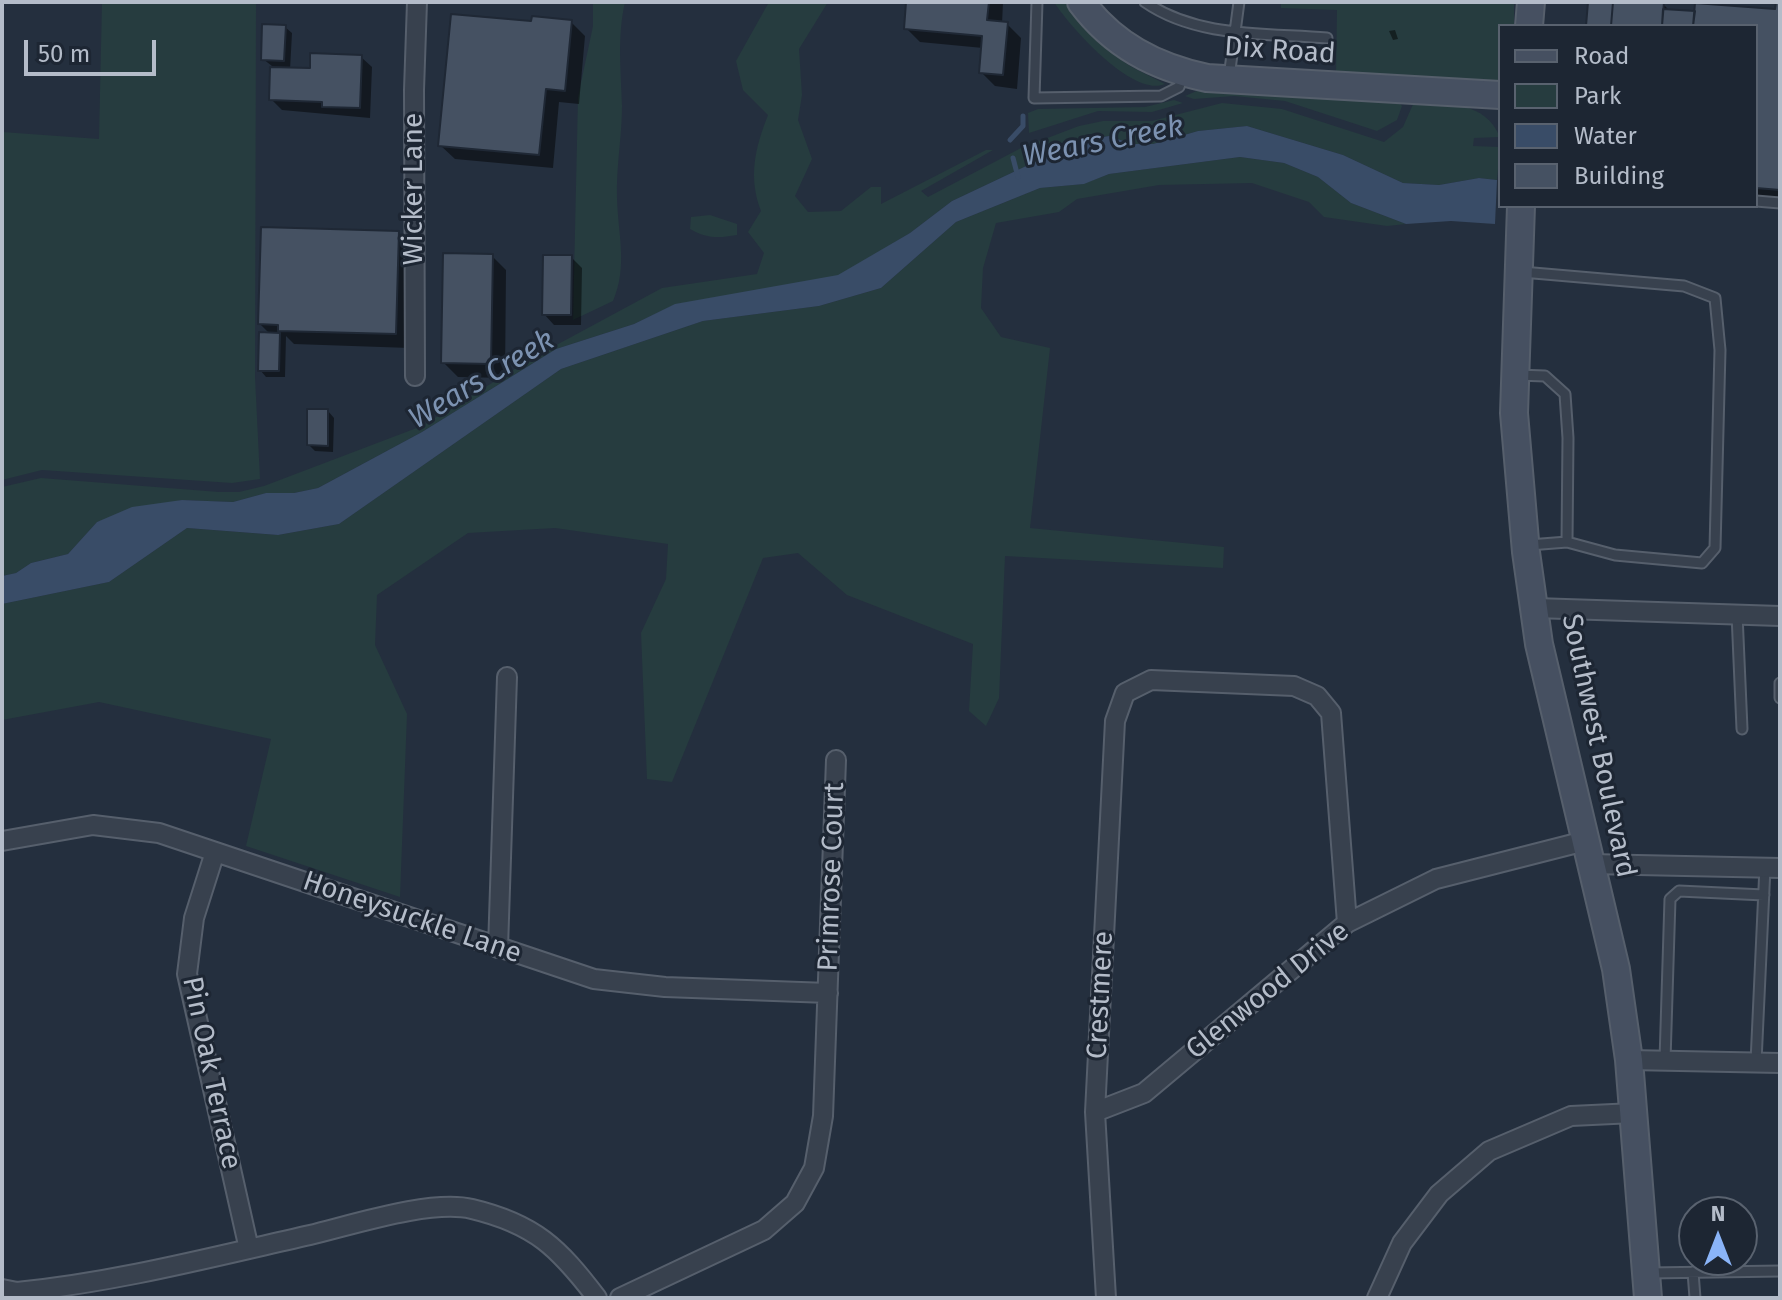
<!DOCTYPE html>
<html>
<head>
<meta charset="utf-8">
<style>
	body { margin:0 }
	#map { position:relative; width:1782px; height:1300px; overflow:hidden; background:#242f3e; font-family:"Fira Sans",sans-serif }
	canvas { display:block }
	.frame { position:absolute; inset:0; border:4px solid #b4bcc9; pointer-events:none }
	.legend { position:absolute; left:1498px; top:24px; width:260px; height:184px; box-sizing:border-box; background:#1d2633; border:2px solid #59626f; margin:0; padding:10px 14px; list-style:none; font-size:24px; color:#b4bcc9 }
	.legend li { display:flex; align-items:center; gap:16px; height:40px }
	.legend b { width:40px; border:2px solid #59626f }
	.north { position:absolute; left:1678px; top:1196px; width:80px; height:80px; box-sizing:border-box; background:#1d2633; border:2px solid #59626f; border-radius:50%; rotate:0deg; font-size:22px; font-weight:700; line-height:32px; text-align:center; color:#b4bcc9 }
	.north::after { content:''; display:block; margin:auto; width:28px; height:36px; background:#8ab4f8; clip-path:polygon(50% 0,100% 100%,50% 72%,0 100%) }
	.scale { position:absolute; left:24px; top:40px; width:132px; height:36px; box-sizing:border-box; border:4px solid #b4bcc9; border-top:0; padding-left:10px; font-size:24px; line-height:28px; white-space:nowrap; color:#b4bcc9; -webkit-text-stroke:6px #1d2633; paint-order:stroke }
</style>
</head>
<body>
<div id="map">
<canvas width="1782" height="1300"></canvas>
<div class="frame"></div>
<ul class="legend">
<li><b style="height:10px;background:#465061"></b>Road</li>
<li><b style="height:22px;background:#263c3f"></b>Park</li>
<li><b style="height:22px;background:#394c67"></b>Water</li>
<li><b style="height:22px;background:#455162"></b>Building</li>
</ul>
<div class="north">N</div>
<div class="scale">50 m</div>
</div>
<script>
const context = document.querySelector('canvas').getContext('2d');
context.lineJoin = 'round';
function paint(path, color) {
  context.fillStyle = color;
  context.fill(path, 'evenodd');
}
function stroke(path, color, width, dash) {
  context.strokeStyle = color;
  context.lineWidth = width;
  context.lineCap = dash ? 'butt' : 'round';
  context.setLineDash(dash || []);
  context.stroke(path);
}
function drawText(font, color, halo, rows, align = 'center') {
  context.font = font + ' "Fira Sans",sans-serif';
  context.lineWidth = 6;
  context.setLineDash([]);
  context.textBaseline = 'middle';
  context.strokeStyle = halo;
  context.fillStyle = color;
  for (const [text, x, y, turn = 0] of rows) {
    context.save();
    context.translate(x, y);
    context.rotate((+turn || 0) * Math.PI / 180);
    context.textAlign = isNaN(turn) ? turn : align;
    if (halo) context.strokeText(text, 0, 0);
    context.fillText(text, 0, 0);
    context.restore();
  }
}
paint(new Path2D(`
	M102,2H256L255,377L260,479L232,483L42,470L2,480V132L99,139Z
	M593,2H625C617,38 621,69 622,106C622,137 616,167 617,198C618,235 628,266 613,301L573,320L578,97L593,26Z
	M769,2H828L799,49L802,95L798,120L812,159L795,196L808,212L841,211L871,187H881V204L986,150H993L921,191L928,197L1021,148L1079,126L1103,121H1152L1222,103L1282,109L1384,142L1403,127L1414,102C1448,104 1485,101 1500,137L1474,138L1473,146L1500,147L1497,180L1479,178L1439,185L1403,183L1343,155L1247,126L1198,131L1153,144H1132L1109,136L1079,141L952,201L910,233L838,276L674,305L634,324L556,349L422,432L318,488L294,493H266L233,502L182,500L97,522L68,554L31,563L16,573L2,576V487L41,478L219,492H239L264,486L422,426L536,356L662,288L757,274L764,253L748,232L761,211C748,177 755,148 768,115L743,90L736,61Z
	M1054,2H1065L1104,47L1130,66L1165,84C1133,98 1070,27 1054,2Z
	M1281,2H1514V26H1500V83L1336,75L1337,10L1281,8Z
	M1199,90L1398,101L1402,106L1397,120L1377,131L1285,101L1234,96L1194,99L1185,96Z
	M1174,100L1183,103L1152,112L1098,111L1029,133L1028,113L1038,109L1145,107Z
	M1240,157L1284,163L1318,177L1351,203L1406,224L1387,226L1324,217L1309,202L1252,183L1159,185L1077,199L1059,212L996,223L983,268L981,308L1001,337L1050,348L1030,528L1224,547L1223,568L1005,556L999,698L986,726L969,711L973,644L847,595L798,553L763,558L672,782L647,779L641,633L666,579L668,544L555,528L468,533L377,595L375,645L407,714L400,897L246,846L271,739L99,702L2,720V604L109,582L187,528L278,535L339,524L561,369L703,321L819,306L881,288L956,222L1040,188L1083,184L1109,174Z
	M710,215L737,224V235C719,238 707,239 690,229L691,217Z`), '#263c3f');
paint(new Path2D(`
	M1247,126L1343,155L1403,183L1439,185L1479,178L1497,180L1495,224L1451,221L1406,224L1351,203L1318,177L1284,163L1240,157L1109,174L1084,184L1040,188L956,222L881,288L819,306L703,321L561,369L339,524L278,535L187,528L109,582L2,604V576L16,573L31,563L68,554L97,522L132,507L182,500L233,502L266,493H294L318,488L422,432L556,349L634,324L675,304L838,275L910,233L952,201L1079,141L1109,136L1132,144H1153L1198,131Z`), '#394c67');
paint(new Path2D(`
	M908,2H1003L1002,24H1007L1021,38L1017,89L995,86L981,72L983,48L920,42L906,28Z
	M1590,2L1663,4L1670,11H1777L1780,2V202L1756,200V26H1588Z
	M571,22L585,36L579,104L559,102L553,168L455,159L440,145L533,23Z
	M285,27L292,33L290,70H312L361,57L372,67L370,118L282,110L271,99L272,66L263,59Z
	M1395,30L1398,39L1393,40L1389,31Z
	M399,233L413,247L410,348L294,344L286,336L285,377H266L260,370L271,335L260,324Z
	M492,256L506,270L505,378L458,377L443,362Z
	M571,257L582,268L581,325H554L544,314Z
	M328,411L334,418L333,452L315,451L309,445Z`), '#0007');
stroke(new Path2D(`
	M1010,140L1023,126V116
	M1013,158L1018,177`), '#394c67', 5);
const building = new Path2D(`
	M906,2H989L987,20L1008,22L1003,75L979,73L982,36L904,29Z
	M1588,2H1613L1611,26H1586Z
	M1613,2H1664L1662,26H1611Z
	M1776,2H1780V190L1756,188V26H1693L1695,3L1775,9Z
	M1663,9L1695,11L1693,26H1662Z
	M451,14L531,21L532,16L572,20L565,91L546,89L539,155L438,146Z
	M262,24L286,25L284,61L261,60Z
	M310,53L362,55L360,108L322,107V102L269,100L270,67L310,68Z
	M261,227L399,231L396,334L278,331V325L258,324Z
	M443,253L493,254L491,364L441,363Z
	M543,255H572L571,315H542Z
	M259,332L280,333L279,371H258Z
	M307,409H328V446L307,445Z`);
paint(building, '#455162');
stroke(building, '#1f2835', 2);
const service = new Path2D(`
	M1037,2L1034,98L1161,96L1179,87L1183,75
	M1145,2C1197,38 1266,33 1327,38
	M1229,77L1239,2
	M1756,201L1780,203
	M1522,272L1684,286L1715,298L1720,350L1715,548L1702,563L1615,555L1567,542L1529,545
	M1517,375L1545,376L1565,394L1568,438L1567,542
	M1737,614L1742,729
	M1780,698V683
	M1665,1060L1670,899L1679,891L1764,895
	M1756,1062L1765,867
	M1693,1272L1695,1298
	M1649,1273L1780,1271`);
const minor = new Path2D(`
	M415,376L414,90L417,2
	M1535,608L1780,616
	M2,841L93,825L159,833L594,979L665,987L828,993
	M215,852L194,918L187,974L249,1249
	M1590,864L1780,868
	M498,948L507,677
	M1629,1060L1780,1063
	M1095,1112L1144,1093L1347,923L1436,879L1585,841
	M2,1289L17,1292C117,1282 212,1257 310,1235C352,1225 431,1199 472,1209C535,1224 559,1248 597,1298
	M620,1298L764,1230L795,1203L814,1168L823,1116L836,760
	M1106,1298L1095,1112L1115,721L1125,693L1151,680L1294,686L1317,696L1331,713L1347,923
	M1377,1298L1402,1243L1439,1194L1489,1151L1571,1116L1634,1113`);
const secondary = new Path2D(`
	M1081,2C1113,45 1155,67 1207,78L1500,95
	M1529,26L1531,2
	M1521,206L1514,413L1526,552L1539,644L1616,969L1629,1060L1648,1298`);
stroke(service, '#565f6c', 13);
stroke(minor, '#565f6c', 22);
stroke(secondary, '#565f6c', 30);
stroke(service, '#38414e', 9);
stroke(minor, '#38414e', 18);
stroke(secondary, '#465061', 26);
drawText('28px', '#b4bcc9', '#1d2633', [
	["Dix Road",1280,51,4],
	["Wicker Lane",414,189,-90],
	["Southwest Boulevard",1598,746,78],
	["Primrose Court",832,877,-88],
	["Honeysuckle Lane",412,918,19],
	["Glenwood Drive",1268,991,-39],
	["Crestmere",1101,995,-87],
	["Pin Oak Terrace",211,1073,78]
]);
drawText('italic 30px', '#7c92b1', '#1d2633', [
	["Wears Creek",1103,142,-11],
	["Wears Creek",482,380,-31]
]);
</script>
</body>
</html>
